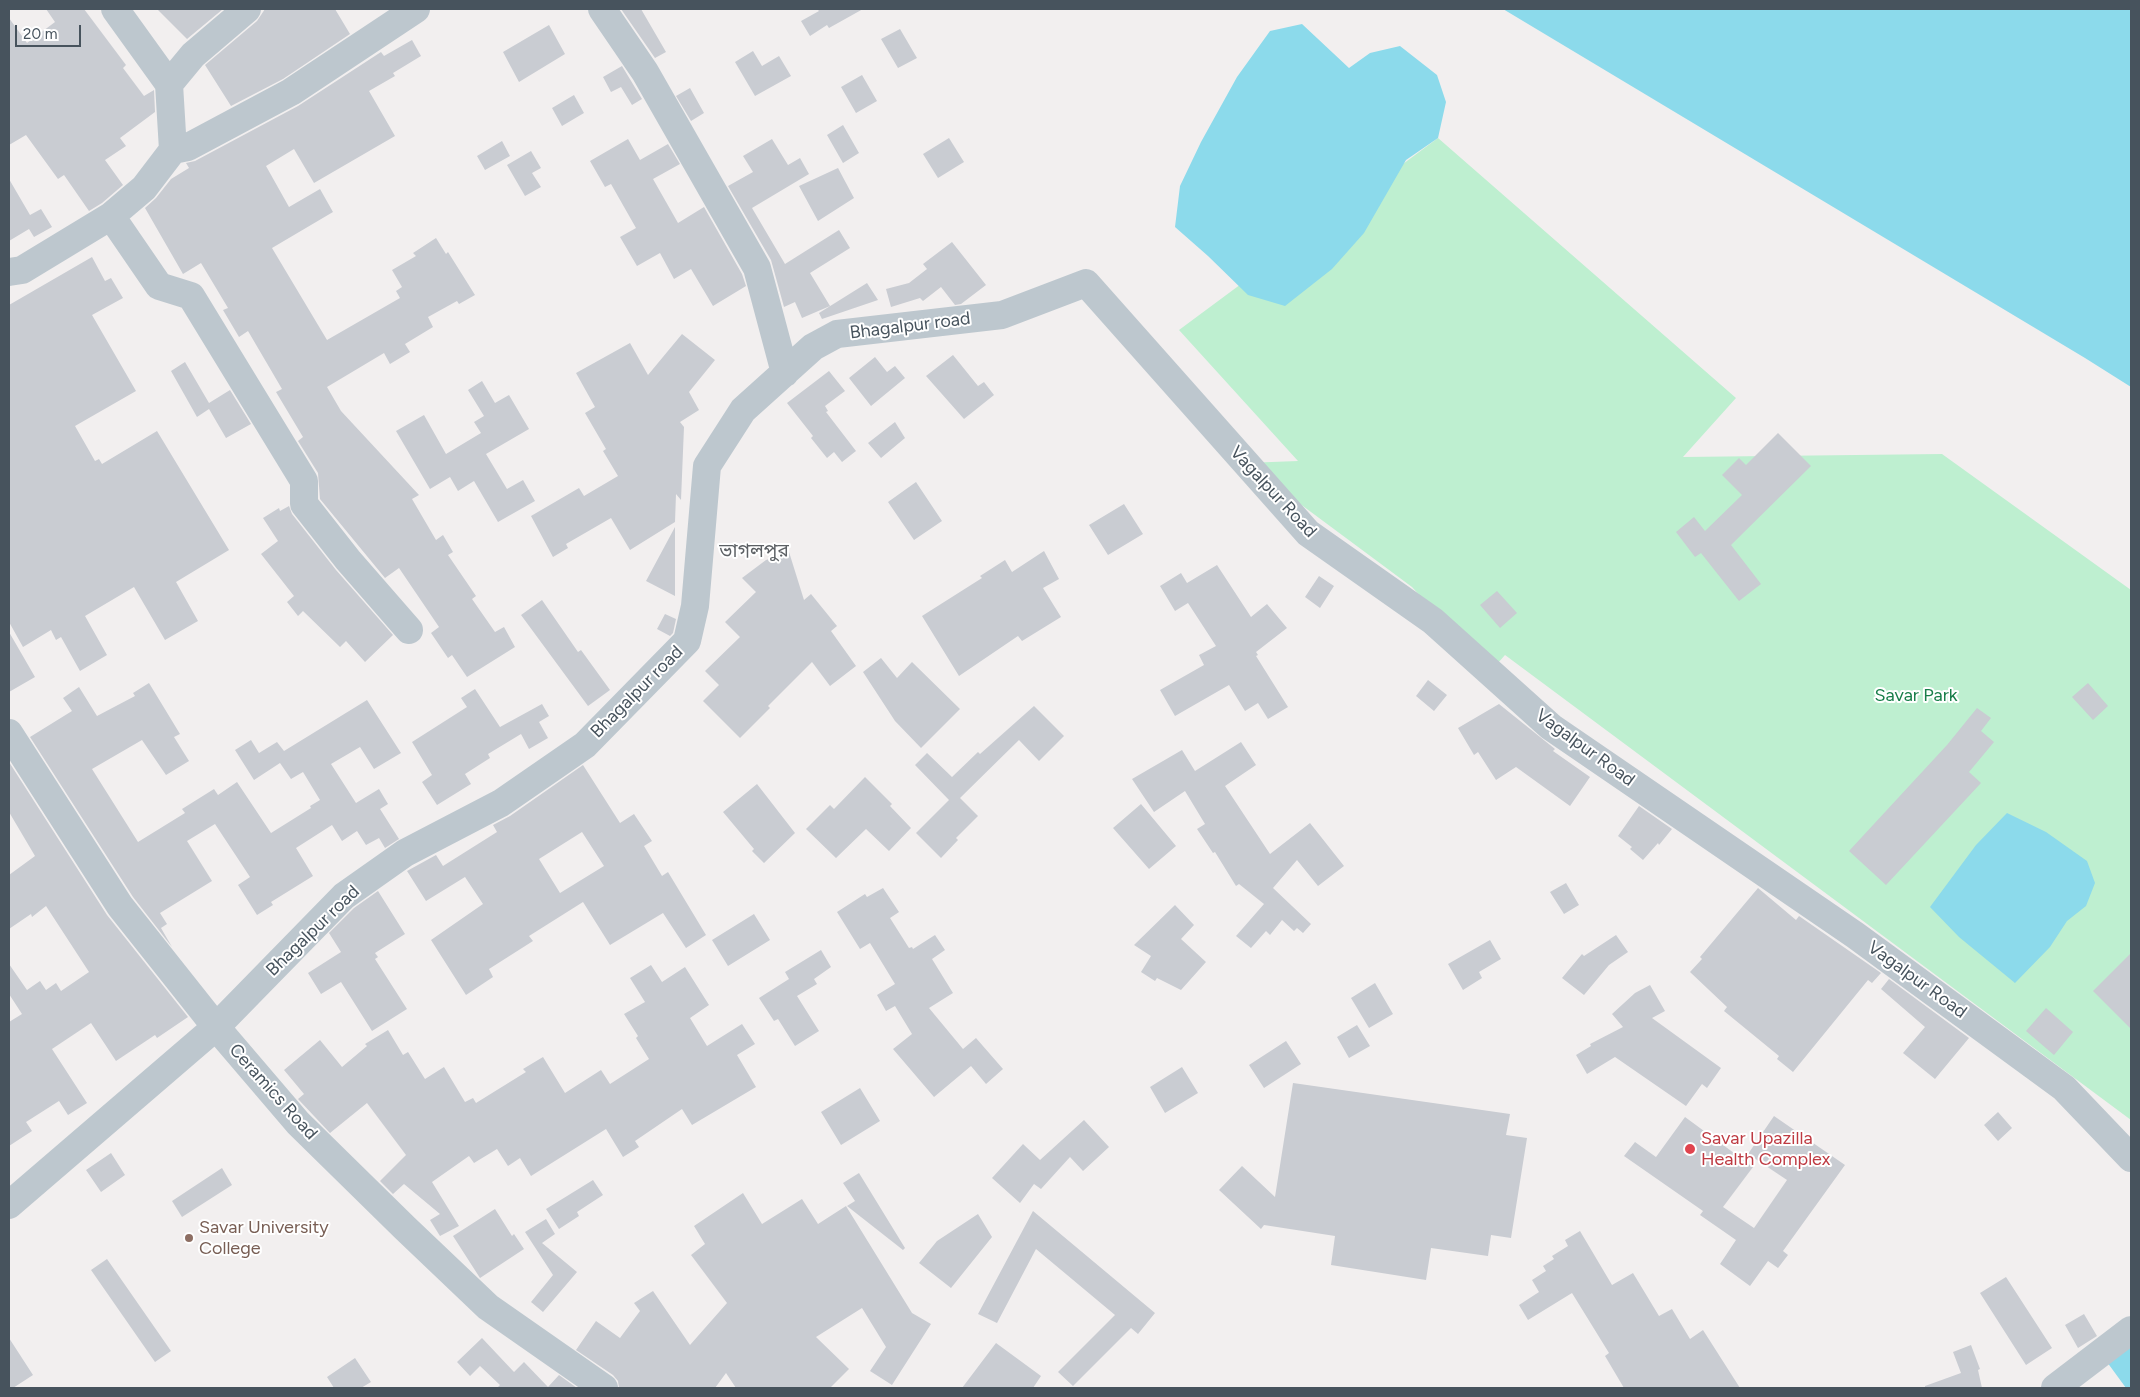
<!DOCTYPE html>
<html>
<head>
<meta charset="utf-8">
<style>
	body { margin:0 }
	#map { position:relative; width:2140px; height:1397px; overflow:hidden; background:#f2efef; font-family:Figtree,sans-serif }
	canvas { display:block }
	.frame { position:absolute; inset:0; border:10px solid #47535d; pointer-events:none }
	.scale { position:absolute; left:15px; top:25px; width:66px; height:22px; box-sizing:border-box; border:2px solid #47535d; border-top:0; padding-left:6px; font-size:15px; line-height:18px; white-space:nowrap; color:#47535d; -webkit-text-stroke:4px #fff; paint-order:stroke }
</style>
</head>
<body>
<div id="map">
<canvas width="2140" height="1397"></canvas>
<div class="frame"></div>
<div class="scale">20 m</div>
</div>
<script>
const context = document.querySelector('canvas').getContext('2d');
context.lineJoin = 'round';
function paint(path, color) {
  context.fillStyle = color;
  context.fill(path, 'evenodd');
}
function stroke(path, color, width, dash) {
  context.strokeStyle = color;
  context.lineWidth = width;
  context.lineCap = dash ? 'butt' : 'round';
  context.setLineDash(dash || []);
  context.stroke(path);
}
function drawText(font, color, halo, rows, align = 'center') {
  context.font = font + ' Figtree,"Noto Sans Bengali",sans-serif';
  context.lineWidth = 4;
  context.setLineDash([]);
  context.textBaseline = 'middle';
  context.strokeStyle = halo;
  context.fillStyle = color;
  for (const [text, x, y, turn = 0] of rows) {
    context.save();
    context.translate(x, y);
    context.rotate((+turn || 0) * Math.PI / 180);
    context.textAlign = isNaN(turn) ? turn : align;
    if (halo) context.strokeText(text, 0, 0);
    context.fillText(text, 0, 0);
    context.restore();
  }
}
paint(new Path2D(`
	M1438,138L1736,398L1683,457L1942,454L2131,590V1120L1505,655L1490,672L1412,587L1245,463L1298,461L1179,330Z`), '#beefd0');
paint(new Path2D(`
	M1503,9H2131V387L2085,358Z
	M1302,24L1349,68L1370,53L1400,46L1437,75L1446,102L1438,138L1406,160L1364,233L1332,269L1285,306L1248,295L1208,256L1175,227L1180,186L1201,142L1237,77L1270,31Z
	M2007,813L2046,832L2087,861L2095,883L2086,906L2067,921L2050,947L2015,983L1959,937L1930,907L1976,845Z
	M2131,1344V1388H2126L2107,1362Z`), '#8cdaeb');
paint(new Path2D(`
	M46,9H84L126,65L123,68L144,96L154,90L155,112L120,138L126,146L105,160L123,185L102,203L89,211L64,175L58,179L26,135L9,145V18L27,43L55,22Z
	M157,9H223L187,39Z
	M265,9H335L350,34L283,79L231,106L205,65L257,21Z
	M621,9H641L666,52L655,58Z
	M817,9H863L829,28L827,25L810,36L801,21L819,11Z
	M549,25L565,54L519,82L503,52Z
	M900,29L917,58L898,68L881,39Z
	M412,40L421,56L393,73L395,76L369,91L395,136L314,183L294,149L266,166L289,207L320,189L333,212L272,248L327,340L400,298L396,291L402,287L392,270L416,256L413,253L436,238L446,254L448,252L475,295L459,304L457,301L428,317L433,327L405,344L410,352L390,364L384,353L327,387L341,411L419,495L412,499L436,540L443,535L453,552L448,555L476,596L472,599L495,632L504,627L515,647L467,677L452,655L448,658L431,633L439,627L399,568L385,578L320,499L318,473L298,441L303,437L276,392L282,389L248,331L239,337L223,310L228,308L201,263L183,274L145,208L156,198L171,179L189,168L186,163L195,161L298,106L381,52L384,56Z
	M753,51L762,66L779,56L791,76L755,96L735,62Z
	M622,66L642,99L632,105L621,87L611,92L603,77Z
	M862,75L877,101L856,113L841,87Z
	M690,88L704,113L691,121L676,96Z
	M574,95L584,113L562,126L552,108Z
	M843,125L859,153L843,163L827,135Z
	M949,138L964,162L938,178L923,154Z
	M628,139L640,160L668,144L680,164L653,179L678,223L704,207L742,274L746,286L713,306L691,269L674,279L660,253L637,266L620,237L636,228L611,184L605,187L590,161Z
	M772,139L788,165L800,158L809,174L752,208L785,264L839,230L850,248L810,273L830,306L802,318L795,302L784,307L771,260L728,186L753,172L743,156Z
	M502,141L510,156L485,170L477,156Z
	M531,151L541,168L532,173L541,187L525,196L507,165Z
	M838,168L854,198L818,221L799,186Z
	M9,179L30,215L41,209L52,227L34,237L29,229L9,241Z
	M952,242L986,285L961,304L955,305L941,287L923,301L920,298L891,307L886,289L909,283L927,269L923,264Z
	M92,257L105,281L111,278L123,298L92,315L136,391L75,426L95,461L99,459L102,464L157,431L229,550L176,582L198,621L165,640L134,587L85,616L107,655L80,671L61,637L56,640L51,630L23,647L9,622V305Z
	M867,283L878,300L822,319L819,313Z
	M682,334L715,360L689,392L699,410L680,422L684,427L681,500L676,494L675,522L630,550L611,518L566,544L568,548L553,557L531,516L579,488L584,496L618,476L603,451L606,449L585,413L595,407L576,373L630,343L648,375Z
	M953,355L978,386L984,382L994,395L964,419L926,376Z
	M875,357L887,372L895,366L905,378L871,406L849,378Z
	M185,362L209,403L230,390L251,424L226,438L209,409L197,417L171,371Z
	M829,371L845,391L825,406L828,411L826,412L856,451L842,462L834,452L827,458L811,438L813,436L787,403Z
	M482,381L495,403L509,395L529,429L486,454L507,489L523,480L535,501L498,522L474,481L458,491L450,477L430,489L396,431L424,415L446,454L481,433L474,422L484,416L468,390Z
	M895,422L905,438L881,458L868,443Z
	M1778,433L1811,466L1731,545L1761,584L1739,601L1701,553L1695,557L1676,532L1694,517L1705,531L1742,495L1722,475L1739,458L1746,465Z
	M916,482L942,521L914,540L888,502Z
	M1124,504L1143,534L1108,555L1089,525Z
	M289,506L292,514L336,570L393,635L365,662L346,641L340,647L303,611L298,616L287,602L294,596L261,554L278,541L263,518L279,508L280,511Z
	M675,527V596L646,581Z
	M1044,551L1059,579L1043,588L1061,617L1022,641L1018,636L959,676L922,616L982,578L980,576L1005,560L1012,572Z
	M789,552L804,600L811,594L837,626L831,631L856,666L830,686L812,662L768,706L770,708L740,738L703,701L719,685L705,671L740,637L725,622L756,592L742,578L766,560Z
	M1217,565L1251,617L1267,604L1287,628L1256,652L1258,655L1256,656L1288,707L1268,719L1258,703L1245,711L1229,685L1175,716L1160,690L1204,665L1199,655L1216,646L1188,603L1175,611L1160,586L1181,573L1187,583Z
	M1319,576L1334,586L1320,608L1305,597Z
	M1497,591L1517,613L1500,628L1480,605Z
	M542,600L578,652L581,650L610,690L588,706L521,615Z
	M665,614L676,619L673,633L670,636L657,629Z
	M9,632L35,677L9,692Z
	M881,658L897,678L912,662L960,709L921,748L895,721L863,672Z
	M1428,680L1447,695L1434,711L1416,696Z
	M149,683L180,734L174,737L189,761L166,775L142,740L92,769L138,842L185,813L182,809L214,789L218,795L237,782L271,833L311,808L310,806L320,800L303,772L291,779L280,763L254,780L235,750L251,740L259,753L277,742L284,751L367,700L401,753L374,769L360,747L331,764L356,803L379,789L388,804L380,809L399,839L385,848L379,838L366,845L357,831L342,841L332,825L296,848L313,876L271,902L273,905L257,915L238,885L250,877L215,824L187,841L212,881L160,913L167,924L161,928L172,947L133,897L30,737L72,711L63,698L79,687L97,716L135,696L133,693Z
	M2088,683L2108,706L2093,720L2072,697Z
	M475,689L500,727L542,704L549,716L539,722L548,738L529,749L521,734L488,754L490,758L465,774L471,784L437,805L422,782L432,775L412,742L467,707L461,698Z
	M1499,704L1555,749L1553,751L1590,777L1570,806L1516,767L1496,780L1478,752L1474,755L1458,728Z
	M1034,706L1064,736L1039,761L1019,740L960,798L978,816L956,838L958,840L941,858L916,833L949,800L915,765L927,753L952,777L978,752L980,754Z
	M1977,708L1991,718L1981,731L1994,742L1969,772L1981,783L1886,885L1849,851L1947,745Z
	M1241,742L1256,765L1225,786L1270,854L1310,823L1344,866L1318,886L1297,860L1273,888L1311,924L1303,933L1297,928L1294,931L1282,920L1270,935L1266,931L1251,948L1236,936L1264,904L1239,884L1236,886L1215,852L1213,853L1197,829L1205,824L1185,791L1154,812L1132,779L1182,750L1195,771Z
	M9,762L107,915L188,1017L157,1038L155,1035L116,1061L91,1023L52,1049L87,1103L68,1115L59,1101L26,1122L32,1131L9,1146V1022L22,1014L9,994V964L27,990L40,981L46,990L56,983L61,991L89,972L46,906L32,917L31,914L9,929V875L35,856L9,812Z
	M583,765L620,823L634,814L652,841L644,846L662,876L668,872L706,935L686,948L663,913L610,945L583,902L529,936L533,941L489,969L493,977L466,995L431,940L483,904L465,877L426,901L407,871L436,855L443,866L497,832L493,825L510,816ZM582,832L604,866L560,893L539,859Z
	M865,777L892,804L890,806L911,828L889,851L866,829L836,858L806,829L830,805L834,809Z
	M757,784L795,833L764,863L752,851L754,849L723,812Z
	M1141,804L1176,846L1149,869L1113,828Z
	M1639,806L1672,829L1659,845L1658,843L1643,860L1630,849L1632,847L1618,836Z
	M1566,883L1579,905L1564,914L1550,892Z
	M883,888L899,912L890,918L909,948L912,947L913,949L935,935L945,950L932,959L953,993L929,1008L963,1049L976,1038L1003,1069L986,1084L971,1066L934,1097L893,1049L912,1034L895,1006L886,1011L877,995L895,984L870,943L860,949L837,912L865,894L867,897Z
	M1758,888L1796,920L1799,916L1881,973L1872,983L1868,980L1793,1072L1777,1059L1779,1056L1724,1011L1727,1007L1690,972L1702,959L1700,957Z
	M378,891L405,934L375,953L378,957L375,959L407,1009L372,1031L341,982L321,994L308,973L341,952L329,933L354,908Z
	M1175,905L1194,925L1181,939L1206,962L1181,990L1157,978L1155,981L1141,972L1151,956L1134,945Z
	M754,914L770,940L728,966L712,940Z
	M1616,935L1628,952L1609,965L1584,995L1562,978L1582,954L1584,956Z
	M1490,940L1501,959L1479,972L1482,978L1463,990L1448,964Z
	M821,950L831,967L814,979L817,984L797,996L819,1031L795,1046L778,1019L774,1021L759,998L789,979L785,972Z
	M2131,953V1029L2093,991Z
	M651,965L662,982L685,967L709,1005L690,1018L707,1046L742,1024L755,1044L737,1055L756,1087L692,1125L682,1109L635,1141L639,1147L623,1157L606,1129L531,1176L520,1158L508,1166L497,1149L474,1163L469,1156L432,1182L459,1226L440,1236L430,1220L440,1214L404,1184L393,1194L380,1181L406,1155L367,1103L330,1133L298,1099L304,1094L284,1070L320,1040L342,1067L367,1046L365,1044L388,1030L403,1055L408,1052L425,1079L444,1067L465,1102L473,1098L476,1103L526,1072L523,1069L543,1057L565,1093L601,1070L610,1084L649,1059L636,1038L638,1036L624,1014L645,1002L630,978Z
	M1889,979L1969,1038L1935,1079L1903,1053L1925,1027L1881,989Z
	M1375,983L1393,1014L1369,1028L1351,998Z
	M1650,985L1665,1011L1652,1018L1721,1068L1707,1088L1702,1084L1686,1106L1615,1057L1587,1074L1576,1055L1591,1046L1590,1044L1623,1027L1612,1014L1635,993Z
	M2046,1008L2073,1032L2054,1055L2026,1031Z
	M1357,1025L1370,1046L1349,1058L1337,1037Z
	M1286,1041L1301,1064L1264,1088L1249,1065Z
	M1182,1067L1198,1093L1165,1113L1150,1087Z
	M1293,1083L1510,1114L1506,1135L1527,1138L1511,1238L1491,1235L1488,1256L1431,1248L1426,1280L1331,1265L1335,1236L1264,1225L1261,1229L1219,1190L1242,1166L1275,1197Z
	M860,1088L880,1121L841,1145L821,1112Z
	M1998,1112L2012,1128L1998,1141L1984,1125Z
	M1774,1116L1845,1165L1783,1251L1788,1255L1778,1268L1768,1261L1750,1286L1720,1264L1736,1240L1700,1215L1703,1211L1624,1156L1635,1142L1656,1157L1685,1117L1753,1167L1723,1207L1754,1228L1787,1180L1748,1154Z
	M1084,1120L1109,1147L1083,1171L1070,1157L1041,1189L1034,1184L1020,1203L992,1178L1023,1144L1040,1160Z
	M111,1153L125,1175L101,1192L86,1170Z
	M222,1168L232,1185L182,1217L172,1201Z
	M859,1173L905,1248L903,1250L847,1206L855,1201L843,1183Z
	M593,1180L603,1195L577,1212L579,1216L559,1229L546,1209Z
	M743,1193L762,1224L802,1199L818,1224L846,1206L912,1313L931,1324L892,1385L870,1371L886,1347L862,1308L816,1337L849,1369L830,1388H736L726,1373L715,1388H619L618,1381L613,1375L576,1350L596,1321L620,1338L640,1311L634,1303L653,1291L690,1345L727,1303L691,1255L705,1244L694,1226Z
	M495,1209L512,1236L514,1234L524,1249L480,1278L453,1236Z
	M1033,1211L1155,1313L1138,1334L1131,1328L1073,1386L1058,1372L1115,1315L1036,1249L997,1323L978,1314Z
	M978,1214L992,1237L951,1288L919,1263L937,1241Z
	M546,1219L555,1234L542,1243L577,1272L543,1312L531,1302L553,1275L525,1232Z
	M1580,1231L1612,1285L1633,1273L1659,1316L1672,1309L1690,1339L1703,1330L1740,1388H1624L1605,1356L1609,1353L1572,1293L1528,1320L1519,1305L1539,1292L1532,1280L1546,1271L1543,1266L1554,1259L1552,1256L1568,1246L1565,1240Z
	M107,1259L171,1351L155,1362L91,1270Z
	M2006,1277L2052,1348L2026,1365L1980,1293Z
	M2084,1314L2097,1336L2078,1348L2065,1325Z
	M9,1338L33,1375L13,1388H9Z
	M482,1338L514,1372L524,1362L548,1387L559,1375L577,1388H497L500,1385L480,1366L470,1376L457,1362Z
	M996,1343L1041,1376L1033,1388H962Z
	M1971,1345L1980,1369L1978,1370L1982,1388H1925V1386L1961,1373L1953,1352Z
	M355,1358L371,1382L361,1388H334L327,1377Z`), '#c9ccd2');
stroke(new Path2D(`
	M115,9L169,84
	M602,9L645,72L757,268L785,373
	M173,150L169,84L193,55L247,9
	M111,216L159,286L191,296L304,481V504L348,560L409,630
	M9,272L22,270L111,216L144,188L173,150L188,147L291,92L416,9
	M9,733L120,906L216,1027L298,1123L405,1228L488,1307L604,1388
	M9,1205L216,1027L344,896L405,853L501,803L585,745L687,641L695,606L707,466L743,410L813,347L837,334L1002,315L1086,283L1308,533L1433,621L1551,727L1855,935L2064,1088L2131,1158
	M2055,1388L2131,1330`), '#bdc7ce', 28);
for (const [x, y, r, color] of [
	[1690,1149,6,"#e0444e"],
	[189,1238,5,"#8d6e63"]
]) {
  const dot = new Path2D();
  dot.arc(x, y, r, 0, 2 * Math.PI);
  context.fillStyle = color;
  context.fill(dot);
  stroke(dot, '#fff', 2);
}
drawText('18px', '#47535d', '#fff', [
	["Bhagalpur road",910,326,-7],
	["Vagalpur Road",1273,492,47],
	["Bhagalpur road",637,692,-45],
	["Vagalpur Road",1585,748,36],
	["Bhagalpur road",313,931,-44],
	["Vagalpur Road",1917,980,36],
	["Ceramics Road",273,1092,48]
]);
drawText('18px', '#187e49', '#fff', [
	["Savar Park",1916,696]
]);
drawText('18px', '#be3a42', '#fff', [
	["Savar Upazilla",1701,1139],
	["Health Complex",1701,1160]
], 'left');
drawText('18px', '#785e54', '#fff', [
	["Savar University",199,1228],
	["College",199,1249]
], 'left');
drawText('19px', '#5c6064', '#fff', [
	["ভাগলপুর",754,551]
]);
</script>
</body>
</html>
